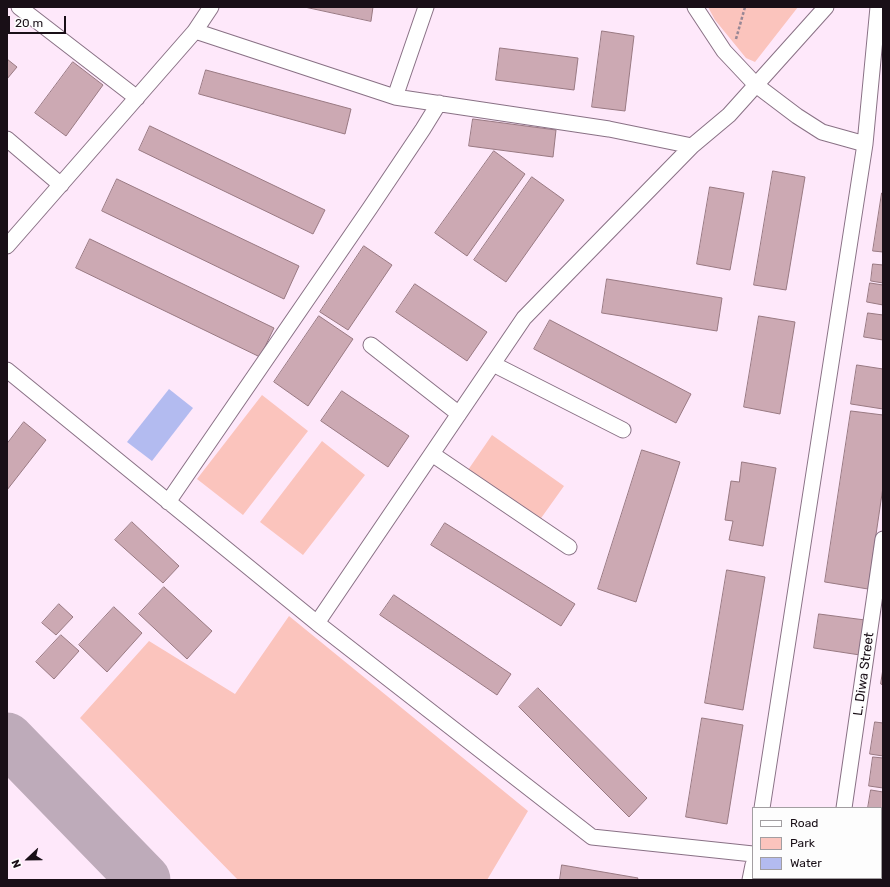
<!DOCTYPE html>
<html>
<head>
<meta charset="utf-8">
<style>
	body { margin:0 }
	#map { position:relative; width:890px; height:887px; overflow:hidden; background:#fee8fa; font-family:Rubik,sans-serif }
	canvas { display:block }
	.frame { position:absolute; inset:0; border:8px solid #190f17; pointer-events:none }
	.legend { position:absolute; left:752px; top:807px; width:130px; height:72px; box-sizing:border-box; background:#fdfdfd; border:1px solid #a29ea1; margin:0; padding:5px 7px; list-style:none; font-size:12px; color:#190f17 }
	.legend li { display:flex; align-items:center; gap:8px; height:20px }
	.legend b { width:20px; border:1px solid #a29ea1 }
	.north { position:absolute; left:8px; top:839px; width:40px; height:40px; -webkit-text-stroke:3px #fdfdfd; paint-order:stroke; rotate:248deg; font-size:11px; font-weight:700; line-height:16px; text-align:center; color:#190f17 }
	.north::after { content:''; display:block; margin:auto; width:14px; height:18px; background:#190f17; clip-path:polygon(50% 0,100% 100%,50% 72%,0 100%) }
	.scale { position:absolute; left:8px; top:16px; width:58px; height:18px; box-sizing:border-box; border:2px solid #190f17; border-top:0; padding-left:5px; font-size:12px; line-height:14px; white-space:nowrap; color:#190f17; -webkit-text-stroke:3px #fdfdfd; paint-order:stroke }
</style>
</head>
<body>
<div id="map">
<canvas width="890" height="887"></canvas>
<div class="frame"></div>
<ul class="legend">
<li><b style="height:5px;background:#fff"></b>Road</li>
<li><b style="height:11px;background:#fbc4bd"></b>Park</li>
<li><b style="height:11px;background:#b3bbf0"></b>Water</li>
</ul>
<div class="north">N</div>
<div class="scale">20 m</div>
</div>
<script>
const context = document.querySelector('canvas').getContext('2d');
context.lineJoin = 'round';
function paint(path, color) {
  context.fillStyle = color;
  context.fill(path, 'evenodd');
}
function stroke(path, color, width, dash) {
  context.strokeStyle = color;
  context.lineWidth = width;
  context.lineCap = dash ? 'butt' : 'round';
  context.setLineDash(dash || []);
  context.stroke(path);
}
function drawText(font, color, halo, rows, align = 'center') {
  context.font = font + ' Rubik,sans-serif';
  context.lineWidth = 4;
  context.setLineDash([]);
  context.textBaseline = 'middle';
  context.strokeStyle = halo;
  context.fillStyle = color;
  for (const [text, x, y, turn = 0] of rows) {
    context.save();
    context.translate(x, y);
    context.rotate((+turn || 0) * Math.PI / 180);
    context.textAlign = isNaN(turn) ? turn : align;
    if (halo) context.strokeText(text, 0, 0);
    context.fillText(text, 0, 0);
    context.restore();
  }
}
paint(new Path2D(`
	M708,7H798L755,62L746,58L715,20Z
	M262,395L308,431L243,515L197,479Z
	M492,435L564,486L539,521L468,470Z
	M322,441L365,475L303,555L260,522Z
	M289,616L528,811L487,880H238L80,718L149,641L235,694Z`), '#fbc4bd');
paint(new Path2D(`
	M169,389L193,408L152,461L127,442Z`), '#b3bbf0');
stroke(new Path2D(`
	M7,739L144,880`), '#beabba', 53);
const building = new Path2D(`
	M305,7H373L371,21Z
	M602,31L634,36L625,111L592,107Z
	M500,48L578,58L574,90L496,80Z
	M7,59L17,67L7,79Z
	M73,62L103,85L66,136L35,113Z
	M206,70L351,109L345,134L199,94Z
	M473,119L556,130L553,157L469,146Z
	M150,126L325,210L313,234L139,150Z
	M494,151L525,174L467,256L435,233Z
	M773,171L805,177L786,290L754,285Z
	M532,177L564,200L506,282L474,260Z
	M117,179L299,266L284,299L102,211Z
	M710,187L744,193L730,270L697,264Z
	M882,193H883V252L873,251Z
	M90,239L274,328L260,357L76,268Z
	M364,246L392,265L348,330L320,312Z
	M873,264L883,265V283L871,281Z
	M607,279L722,298L717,331L602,313Z
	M870,283L883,285V305L867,302Z
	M415,284L487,332L467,361L396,312Z
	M868,313L883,315V340L864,337Z
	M319,316L353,339L308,406L274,382Z
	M759,316L795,322L780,414L744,407Z
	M550,320L691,394L676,423L534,349Z
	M857,365L883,369V409L851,404Z
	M342,391L409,436L388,467L321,421Z
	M851,411L883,415V487L868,589L825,582Z
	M24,422L46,440L7,490V444Z
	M642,450L680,462L636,602L598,589Z
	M742,462L776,468L763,546L729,540L733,521L725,520L731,481L739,482Z
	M132,522L179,566L163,583L115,540Z
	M445,523L575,604L561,626L431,545Z
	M727,570L765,577L743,710L705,703Z
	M164,587L212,631L187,659L139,614Z
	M394,595L511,674L497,695L380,615Z
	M59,604L73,617L56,635L42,623Z
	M114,607L142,633L107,672L79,645Z
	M819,614L865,620L860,655L814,648Z
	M61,635L79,651L54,679L36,662Z
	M883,669V685L881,684Z
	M538,688L647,798L629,817L519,707Z
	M702,718L743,725L727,824L686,817Z
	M875,722L883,723V756L870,754Z
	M873,757L883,758V788L869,786Z
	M871,790L883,792V826L881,825V808H868Z
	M562,865L638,878L637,880H560Z
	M881,871H883V880H851L852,878H881Z`);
paint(building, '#cca9b3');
stroke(building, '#997982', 1);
const street = new Path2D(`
	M19,7L137,98
	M695,7L724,51L756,85L797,116L822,132L865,144
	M195,31L395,97L609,129L692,146
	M395,97L426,7
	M7,139L61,185
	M7,246L195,31L211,7
	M371,345L459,414
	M493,364L623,430
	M7,370L317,623L592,837L753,854
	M432,454L569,547
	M168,502L370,208L423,129L439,103
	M317,623L524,318L692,146L729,115L826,7
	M762,808L865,144L878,7
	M844,808L883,539
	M750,880L753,865
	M834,880V878`);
stroke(street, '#897185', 17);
stroke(new Path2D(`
	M736,39L745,7`), '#988795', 2.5, [3, 2]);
stroke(street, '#fff', 15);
drawText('13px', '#190f17', '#fdfdfd', [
	["L. Diwa Street",864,674,-82]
]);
</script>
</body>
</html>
